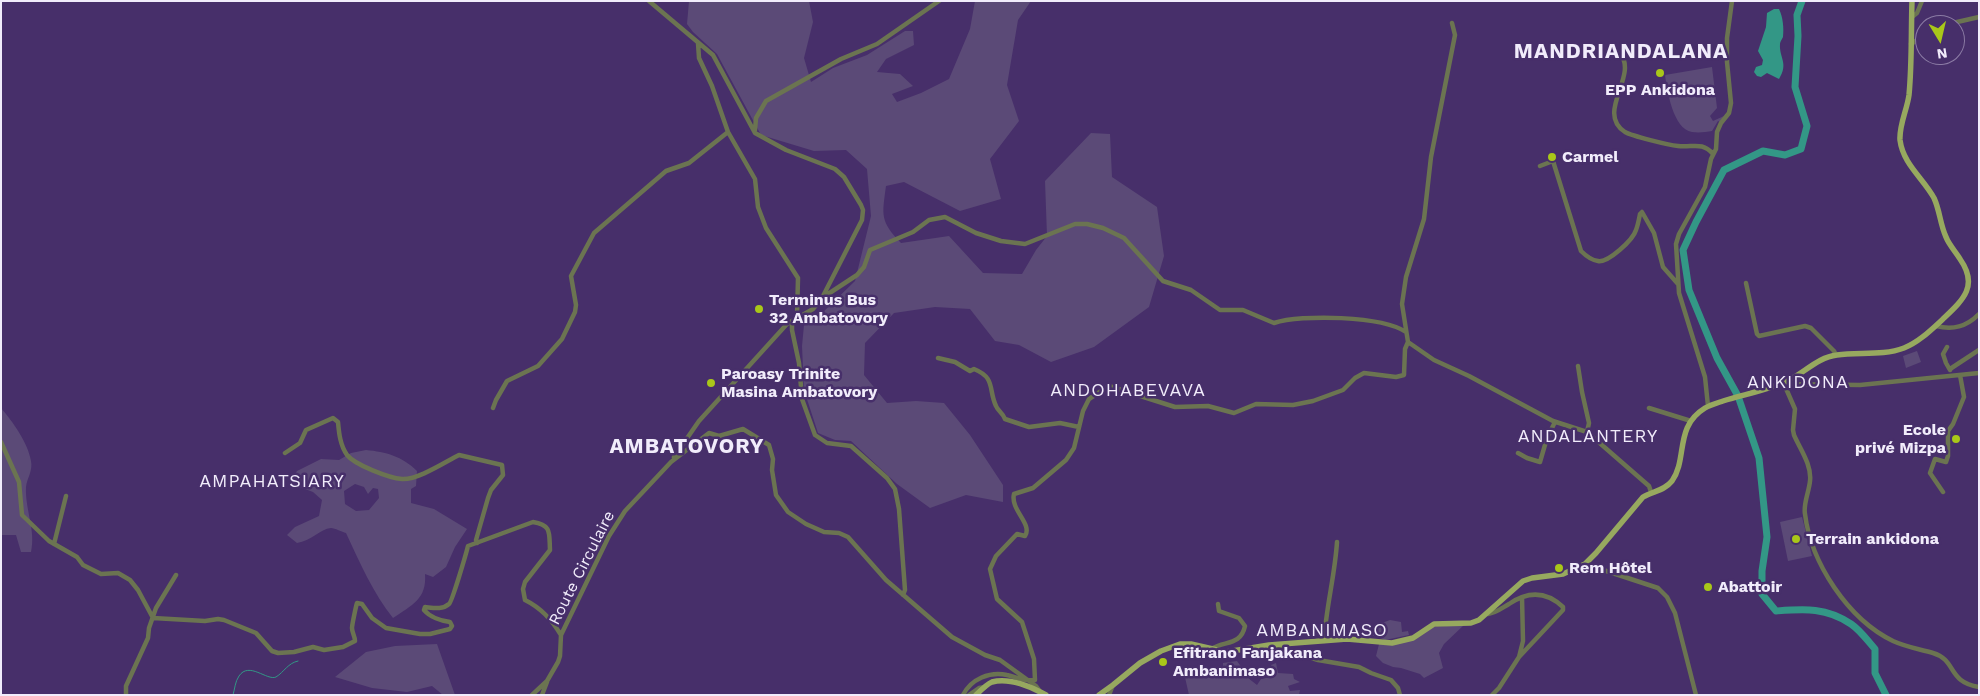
<!DOCTYPE html>
<html>
<head>
<meta charset="utf-8">
<style>
	body { margin:0 }
	#map { position:relative; width:1980px; height:696px; overflow:hidden; background:#472f6a; font-family:"Work Sans",sans-serif }
	canvas { display:block }
	.frame { position:absolute; inset:0; border:2px solid #f1ecfb; pointer-events:none }
	.north { position:absolute; left:1915px; top:15px; width:50px; height:50px; box-sizing:border-box; background:#472f6a; border:1px solid #8b7ba4; border-radius:50%; rotate:171deg; font-size:14px; font-weight:700; line-height:20px; text-align:center; color:#f1ecfb }
	.north::after { content:''; display:block; margin:auto; width:18px; height:22px; background:#a9c719; clip-path:polygon(50% 0,100% 100%,50% 72%,0 100%) }
</style>
</head>
<body>
<div id="map">
<canvas width="1980" height="696"></canvas>
<div class="frame"></div>
<div class="north">N</div>
</div>
<script>
const context = document.querySelector('canvas').getContext('2d');
context.lineJoin = 'round';
function paint(path, color) {
  context.fillStyle = color;
  context.fill(path, 'evenodd');
}
function stroke(path, color, width, dash) {
  context.strokeStyle = color;
  context.lineWidth = width;
  context.lineCap = dash ? 'butt' : 'round';
  context.setLineDash(dash || []);
  context.stroke(path);
}
function drawText(font, color, halo, rows, align = 'center') {
  context.font = font + ' "Work Sans",sans-serif';
  context.lineWidth = 5;
  context.setLineDash([]);
  context.textBaseline = 'middle';
  context.strokeStyle = halo;
  context.fillStyle = color;
  for (const [text, x, y, turn = 0] of rows) {
    context.save();
    context.translate(x, y);
    context.rotate((+turn || 0) * Math.PI / 180);
    context.textAlign = isNaN(turn) ? turn : align;
    if (halo) context.strokeText(text, 0, 0);
    context.fillText(text, 0, 0);
    context.restore();
  }
}
paint(new Path2D(`
	M689,1H809L813,22L804,58L811,82L833,68L867,55L905,31H913L914,45L886,59L877,72L900,74L913,86L892,94L897,102L921,93L949,79L970,29L975,1H1031L1018,20L1007,85L1019,121L990,159L1001,199L960,211L904,182L886,186C882,216 880,221 901,243L949,236L983,273L1022,274L1036,250L1047,236L1045,181L1091,133L1110,134L1112,177L1157,207L1164,256L1149,307L1094,347L1051,362L1019,345L995,341L970,309L935,307L894,313L865,343L864,375L887,403L916,401L944,403L970,435L1003,485V502L966,495L930,508L897,484L851,441L835,440L818,433L804,390L802,346L804,325L816,319L855,281L871,216L867,169L846,150L814,151L761,135L717,54L693,32L687,24Z
	M1712,67L1717,108L1710,116L1713,121L1724,116L1720,122L1718,121L1712,131C1706,132 1699,133 1692,132C1673,129 1667,90 1665,75Z
	M1917,351L1921,362L1906,368L1903,356Z
	M1,408C13,422 28,443 31,461C33,471 27,478 26,487C25,510 36,530 31,552H21L16,535H1Z
	M366,450C386,452 402,456 417,471L416,486L411,489V503L434,509L467,529L455,547L446,567L433,577L425,574C427,599 412,605 393,618C373,593 360,563 346,533C342,532 335,528 331,528C320,529 311,541 297,543L287,535L295,527L319,516L322,500L313,492L289,483L297,471L321,459L339,460L351,453ZM355,484L364,487L368,494L373,488L378,489L379,498L369,510L356,511L345,504L344,491Z
	M1802,517L1812,556L1788,561L1780,522Z
	M1390,620L1401,622L1402,632L1408,631L1409,635L1385,640L1371,635V627Z
	M1464,625L1444,644L1439,653L1443,668L1424,678L1420,674L1401,668L1393,667L1383,663L1376,656L1379,644H1398L1428,627Z
	M437,644L455,695H443L432,686L407,692L372,688L335,677L366,652L395,646Z
	M1237,661L1242,668L1241,677L1248,678L1257,685L1261,679L1271,677V665L1276,663L1278,673L1293,674L1294,679L1300,682L1288,686L1290,691L1300,690L1299,695H1189L1184,673L1192,668L1213,675L1223,669V663Z`), '#5b4a77');
paint(new Path2D(`
	M1774,9H1779C1783,17 1784,28 1783,37C1782,39 1780,42 1780,44C1779,58 1789,63 1779,79L1767,73L1761,77L1757,76L1754,72L1756,67L1762,65L1763,60L1758,51L1766,27L1767,13Z`), '#339786');
stroke(new Path2D(`
	M233,695C235,688 235,682 239,676C249,661 267,681 276,677C284,672 288,663 298,661`), '#339786', 1);
stroke(new Path2D(`
	M1802,1L1797,15L1798,36L1795,87L1807,126L1801,149L1785,155L1763,151L1724,170L1696,222L1683,250L1689,290L1717,358L1738,396L1759,458L1767,537L1762,571V594L1776,611C1804,609 1826,607 1851,624C1860,630 1868,641 1875,649V673L1886,695`), '#339786', 7);
stroke(new Path2D(`
	M649,1L713,55L755,133L786,150L835,169L844,177L861,205L863,210L862,220L822,298L813,309L787,324L699,421L674,457
	M1912,17L1917,13L1922,1
	M1944,25L1979,17
	M698,43L699,58L712,86L728,132
	M1911,44L1925,35
	M1620,53C1639,76 1595,112 1625,132C1632,136 1668,145 1678,146C1692,148 1702,141 1713,154
	M755,130L756,118L766,101L841,59L877,44L939,1
	M1540,166L1553,161L1581,251C1585,255 1591,260 1598,261C1608,263 1633,240 1636,230C1638,225 1639,219 1640,214L1642,212L1654,233L1663,267L1678,284
	M1746,283L1757,334L1759,336L1805,326L1811,328L1834,351L1836,355
	M822,298L857,275L864,267L870,250L913,232L929,220L945,217L976,233L1001,241L1025,244L1075,224H1087L1103,228L1124,238L1163,281L1191,290L1220,310H1243L1274,323C1302,314 1382,316 1406,332
	M792,322V330L799,363L802,399L815,435L827,443L851,446L887,478L895,489L899,509L905,590L903,595
	M1936,326C1953,330 1966,327 1979,314
	M1408,342L1402,304L1406,277L1424,219L1431,157L1455,35L1452,23
	M1947,347L1943,354L1946,363L1950,370
	M938,358L955,362L970,371L974,369C996,378 988,389 996,406C998,411 1003,413 1005,419L1029,427L1060,423L1079,427
	M1578,366L1582,392L1589,423L1587,432
	M1950,369L1979,350
	M1782,384L1860,385L1979,373
	M1784,384L1795,409L1793,430L1794,435C1800,449 1812,465 1810,481C1809,492 1803,504 1805,514C1811,563 1848,619 1893,641C1906,647 1919,649 1933,653C1957,660 1947,682 1979,687
	M1708,406L1705,377L1679,293L1676,244L1679,234L1705,187L1711,159L1716,149L1717,132L1721,123L1729,113L1731,103L1727,62V38L1732,1
	M493,408L496,400L507,381L538,366L562,339L575,312L576,305L571,276L594,233L666,171L689,163L728,132L755,179L758,207L766,228L798,278L797,317
	M1649,408L1691,421
	M1,442L19,482L22,515L49,541L77,557L83,565L101,574L118,573L130,580L138,590L153,618L205,621L218,619L224,620L256,633L272,651L278,653L294,652L313,647L324,650L343,647L355,641C355,636 352,633 352,628C352,625 356,606 357,603L362,604L372,618L386,628L420,634H430L450,629L452,626L450,622C441,621 430,617 424,610L425,607C434,608 442,610 449,604C452,602 466,554 468,546L533,522C552,525 549,533 550,550L525,582L523,589L525,600C541,608 551,619 561,635
	M285,453L300,443L306,430L333,418L338,422C339,433 340,445 347,455C355,465 389,478 402,479C418,480 445,462 459,455L502,465L503,475L491,490L488,498L476,540L477,543
	M1518,453L1527,458L1540,462L1547,438L1555,422
	M1943,492L1930,473L1935,459L1946,462L1948,456V431L1953,424L1964,397L1960,375
	M54,544L66,496
	M1585,564L1658,588L1667,597L1675,613L1696,695
	M1488,614C1496,613 1502,608 1509,604C1528,591 1546,591 1563,607V610L1519,657
	M1324,641C1326,607 1335,575 1337,542
	M1274,646L1318,660L1359,667L1371,673L1391,680L1398,688L1400,695
	M1213,648C1226,641 1241,645 1245,626L1239,618L1219,611L1218,604
	M126,695V686L148,638L149,628L156,608L176,575
	M532,695L547,681L558,662L560,656L561,635L609,536L625,511L671,462L709,433L719,436L743,429L769,445L773,459L772,470L776,495L788,512L806,524L824,532L839,533L848,537L886,580L952,637L985,655L1000,660L1036,686L1039,690
	M542,695L547,682
	M963,695C971,679 990,671 1007,675C1017,677 1025,682 1035,680L1034,659L1022,622L997,599L990,569L996,556L1017,534L1025,536C1033,524 1010,510 1014,494L1033,488L1066,460L1074,448L1083,411L1089,399L1109,386L1175,407L1208,406L1234,413L1256,404L1293,405L1313,401L1343,390L1355,378L1364,373L1396,377L1404,375L1405,349L1408,342L1434,360L1469,376L1553,421L1587,432L1649,486L1651,492
	M969,695L979,688L985,687
	M1109,695L1113,685
	M1492,695L1499,688L1519,657L1523,641L1522,597`), '#6b7451', 4.5);
stroke(new Path2D(`
	M976,695C980,691 987,684 992,682C1009,677 1032,687 1046,695
	M1099,695L1113,685L1140,663L1161,651L1180,644H1191L1226,652L1269,645L1347,639L1392,643L1413,638L1434,624L1471,623L1479,620L1523,581L1532,578L1563,574L1585,564L1596,553L1643,497C1653,491 1664,491 1672,481C1688,458 1674,427 1705,408C1710,405 1717,403 1723,401C1745,394 1770,390 1791,379C1806,371 1819,357 1837,355C1859,352 1883,356 1904,348C1919,342 1931,330 1943,319C1963,300 1979,286 1960,259C1956,252 1949,245 1946,237C1940,224 1940,211 1934,198C1923,178 1903,164 1900,140C1899,125 1907,110 1909,95C1912,64 1911,32 1912,1`), '#97a95f', 5.5);
for (const [x, y, r, color] of [
	[1660,73,5,"#a9c719"],
	[1552,157,5,"#a9c719"],
	[759,309,5,"#a9c719"],
	[711,383,5,"#a9c719"],
	[1956,439,5,"#a9c719"],
	[1796,539,5,"#a9c719"],
	[1559,568,5,"#a9c719"],
	[1708,587,5,"#a9c719"],
	[1163,662,5,"#a9c719"]
]) {
  const dot = new Path2D();
  dot.arc(x, y, r, 0, 2 * Math.PI);
  context.fillStyle = color;
  context.fill(dot);
  stroke(dot, '#472f6a', 2);
}
drawText('bold 16px', '#f1ecfb', '#472f6a', [
	["EPP Ankidona",1660,90,"center"],
	["Carmel",1562,157],
	["Terminus Bus",769,300],
	["32 Ambatovory",769,318],
	["Paroasy Trinite",721,374],
	["Masina Ambatovory",721,392],
	["Ecole",1946,430,"right"],
	["privé Mizpa",1946,448,"right"],
	["Terrain ankidona",1806,539],
	["Rem Hôtel",1569,568],
	["Abattoir",1718,587],
	["Efitrano Fanjakana",1173,653],
	["Ambanimaso",1173,671]
], 'left');
drawText('16px', '#f1ecfb', '#472f6a', [
	["Route Circulaire",582,568,-63]
]);
context.letterSpacing = '1px';
drawText('18px', '#f1ecfb', '#472f6a', [
	["ANKIDONA",1798,383],
	["ANDOHABEVAVA",1128,391],
	["ANDALANTERY",1588,437],
	["AMPAHATSIARY",272,482],
	["AMBANIMASO",1322,631]
]);
context.letterSpacing = '0px';
context.letterSpacing = '1px';
drawText('bold 21px', '#f1ecfb', '#472f6a', [
	["MANDRIANDALANA",1621,52],
	["AMBATOVORY",687,447]
]);
context.letterSpacing = '0px';
</script>
</body>
</html>
